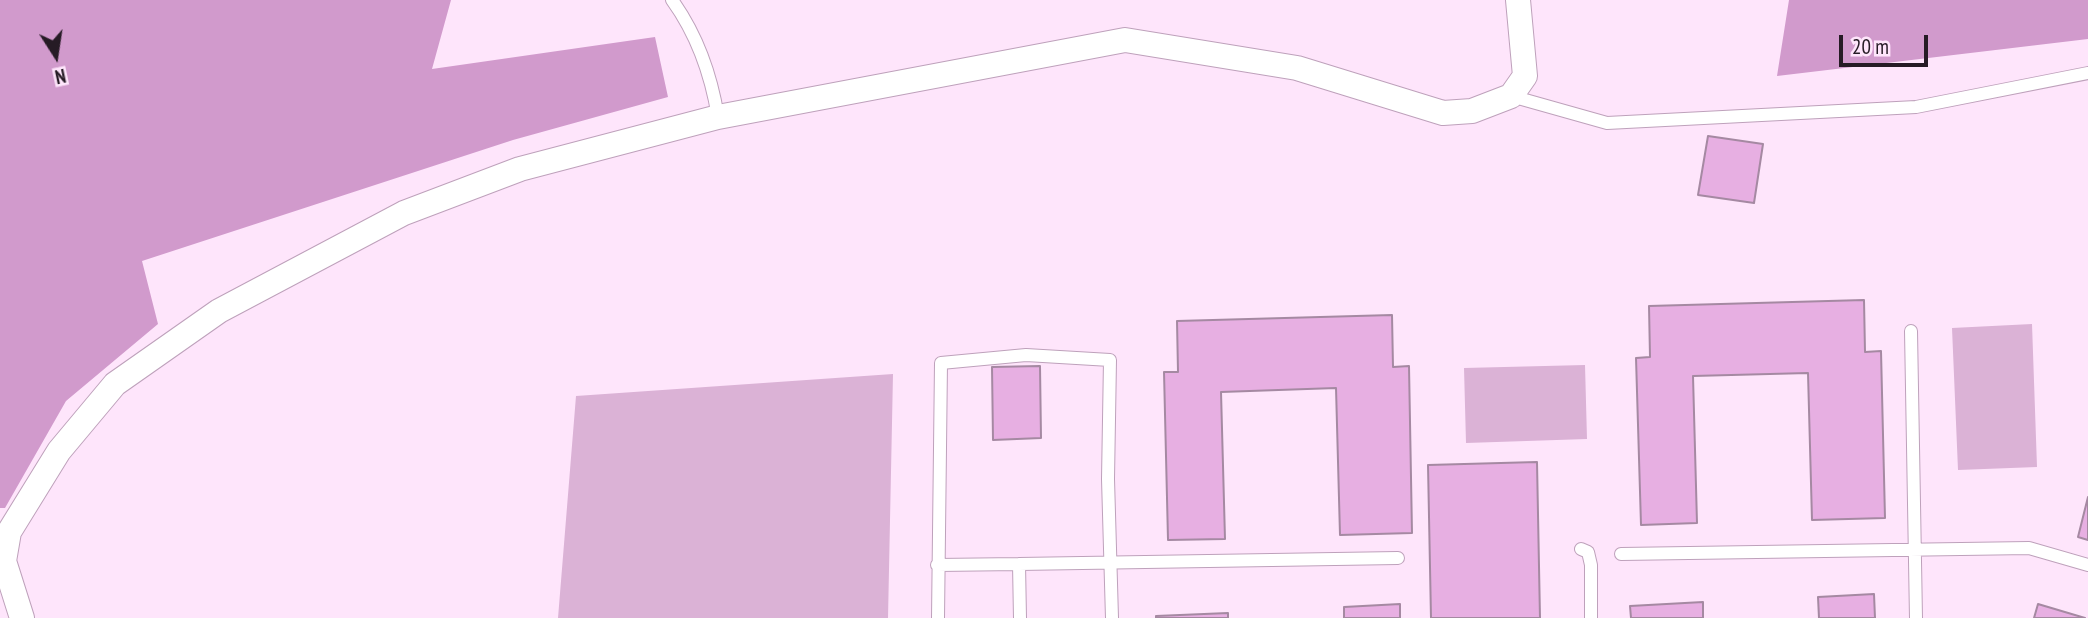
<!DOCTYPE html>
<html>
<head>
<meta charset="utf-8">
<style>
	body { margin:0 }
	#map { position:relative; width:2088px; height:618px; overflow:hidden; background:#fee5fb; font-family:"PT Sans Narrow",sans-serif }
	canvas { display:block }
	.north { position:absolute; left:21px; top:21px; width:70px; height:70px; -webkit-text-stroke:5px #fee5fb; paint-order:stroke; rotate:168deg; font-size:19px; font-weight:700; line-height:28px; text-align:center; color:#261b25 }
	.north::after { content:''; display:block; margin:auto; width:24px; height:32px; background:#261b25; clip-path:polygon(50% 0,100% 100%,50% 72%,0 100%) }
	.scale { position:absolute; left:1839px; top:35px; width:89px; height:32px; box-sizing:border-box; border:4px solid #261b25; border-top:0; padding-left:9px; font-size:21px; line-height:24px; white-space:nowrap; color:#261b25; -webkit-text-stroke:5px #fee5fb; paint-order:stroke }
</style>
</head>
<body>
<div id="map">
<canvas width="2088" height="618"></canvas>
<div class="north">N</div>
<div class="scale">20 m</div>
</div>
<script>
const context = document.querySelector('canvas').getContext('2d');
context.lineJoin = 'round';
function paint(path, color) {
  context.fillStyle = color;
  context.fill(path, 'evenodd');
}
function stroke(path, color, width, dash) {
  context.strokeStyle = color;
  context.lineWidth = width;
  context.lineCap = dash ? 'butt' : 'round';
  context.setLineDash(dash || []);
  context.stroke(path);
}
paint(new Path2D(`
	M2032,324L2037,467L1958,470L1952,328Z
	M1585,365L1587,439L1466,443L1464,368Z
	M893,374L888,618H558L576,396Z`), '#dbb2d6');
paint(new Path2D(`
	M0,0H451L432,69L655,37L668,97L513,140L142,261L158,324L66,401L5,508H0Z
	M1789,0H2088V39L1777,76Z`), '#d19acc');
const building = new Path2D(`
	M1708,136L1763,144L1754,203L1698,195Z
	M1864,300L1865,352L1881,351L1885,518L1812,520L1808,373L1693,376L1697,523L1641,525L1636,358L1650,357L1649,306Z
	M1392,315L1393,367L1409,366L1412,533L1340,535L1336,388L1221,392L1225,539L1168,540L1164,372H1178L1177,321Z
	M1040,366L1041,438L993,440L992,367Z
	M1537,462L1540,618H1431L1428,465Z
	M2088,497V540L2078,537Z
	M1874,594L1875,618H1819L1818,597Z
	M1703,602V618H1631L1630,606Z
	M1400,604V618H1344V607Z
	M2038,604L2085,618H2034Z
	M1228,613V618H1156V616Z`);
paint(building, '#e7afe2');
stroke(building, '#a589a2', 2);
const service = new Path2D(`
	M672,0C698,36 711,74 718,117
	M1511,96L1607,123L1916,107L2088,73
	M1911,331L1916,618
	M1581,549L1588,552L1591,565V618
	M1621,554L2029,548L2088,565
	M1019,564L1398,558
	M937,565L1019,564L1020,618
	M938,618L941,363L1026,355L1110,360L1108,479L1112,618`);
const minor = new Path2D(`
	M22,618L4,561L9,532L59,451L115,384L219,311L404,213L520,169L718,117L1125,40L1297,68L1443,113L1472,111L1511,96L1525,76L1518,0`);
stroke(service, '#bea1bb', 14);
stroke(minor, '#bea1bb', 26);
stroke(service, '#fff', 12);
stroke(minor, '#fff', 24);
</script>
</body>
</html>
